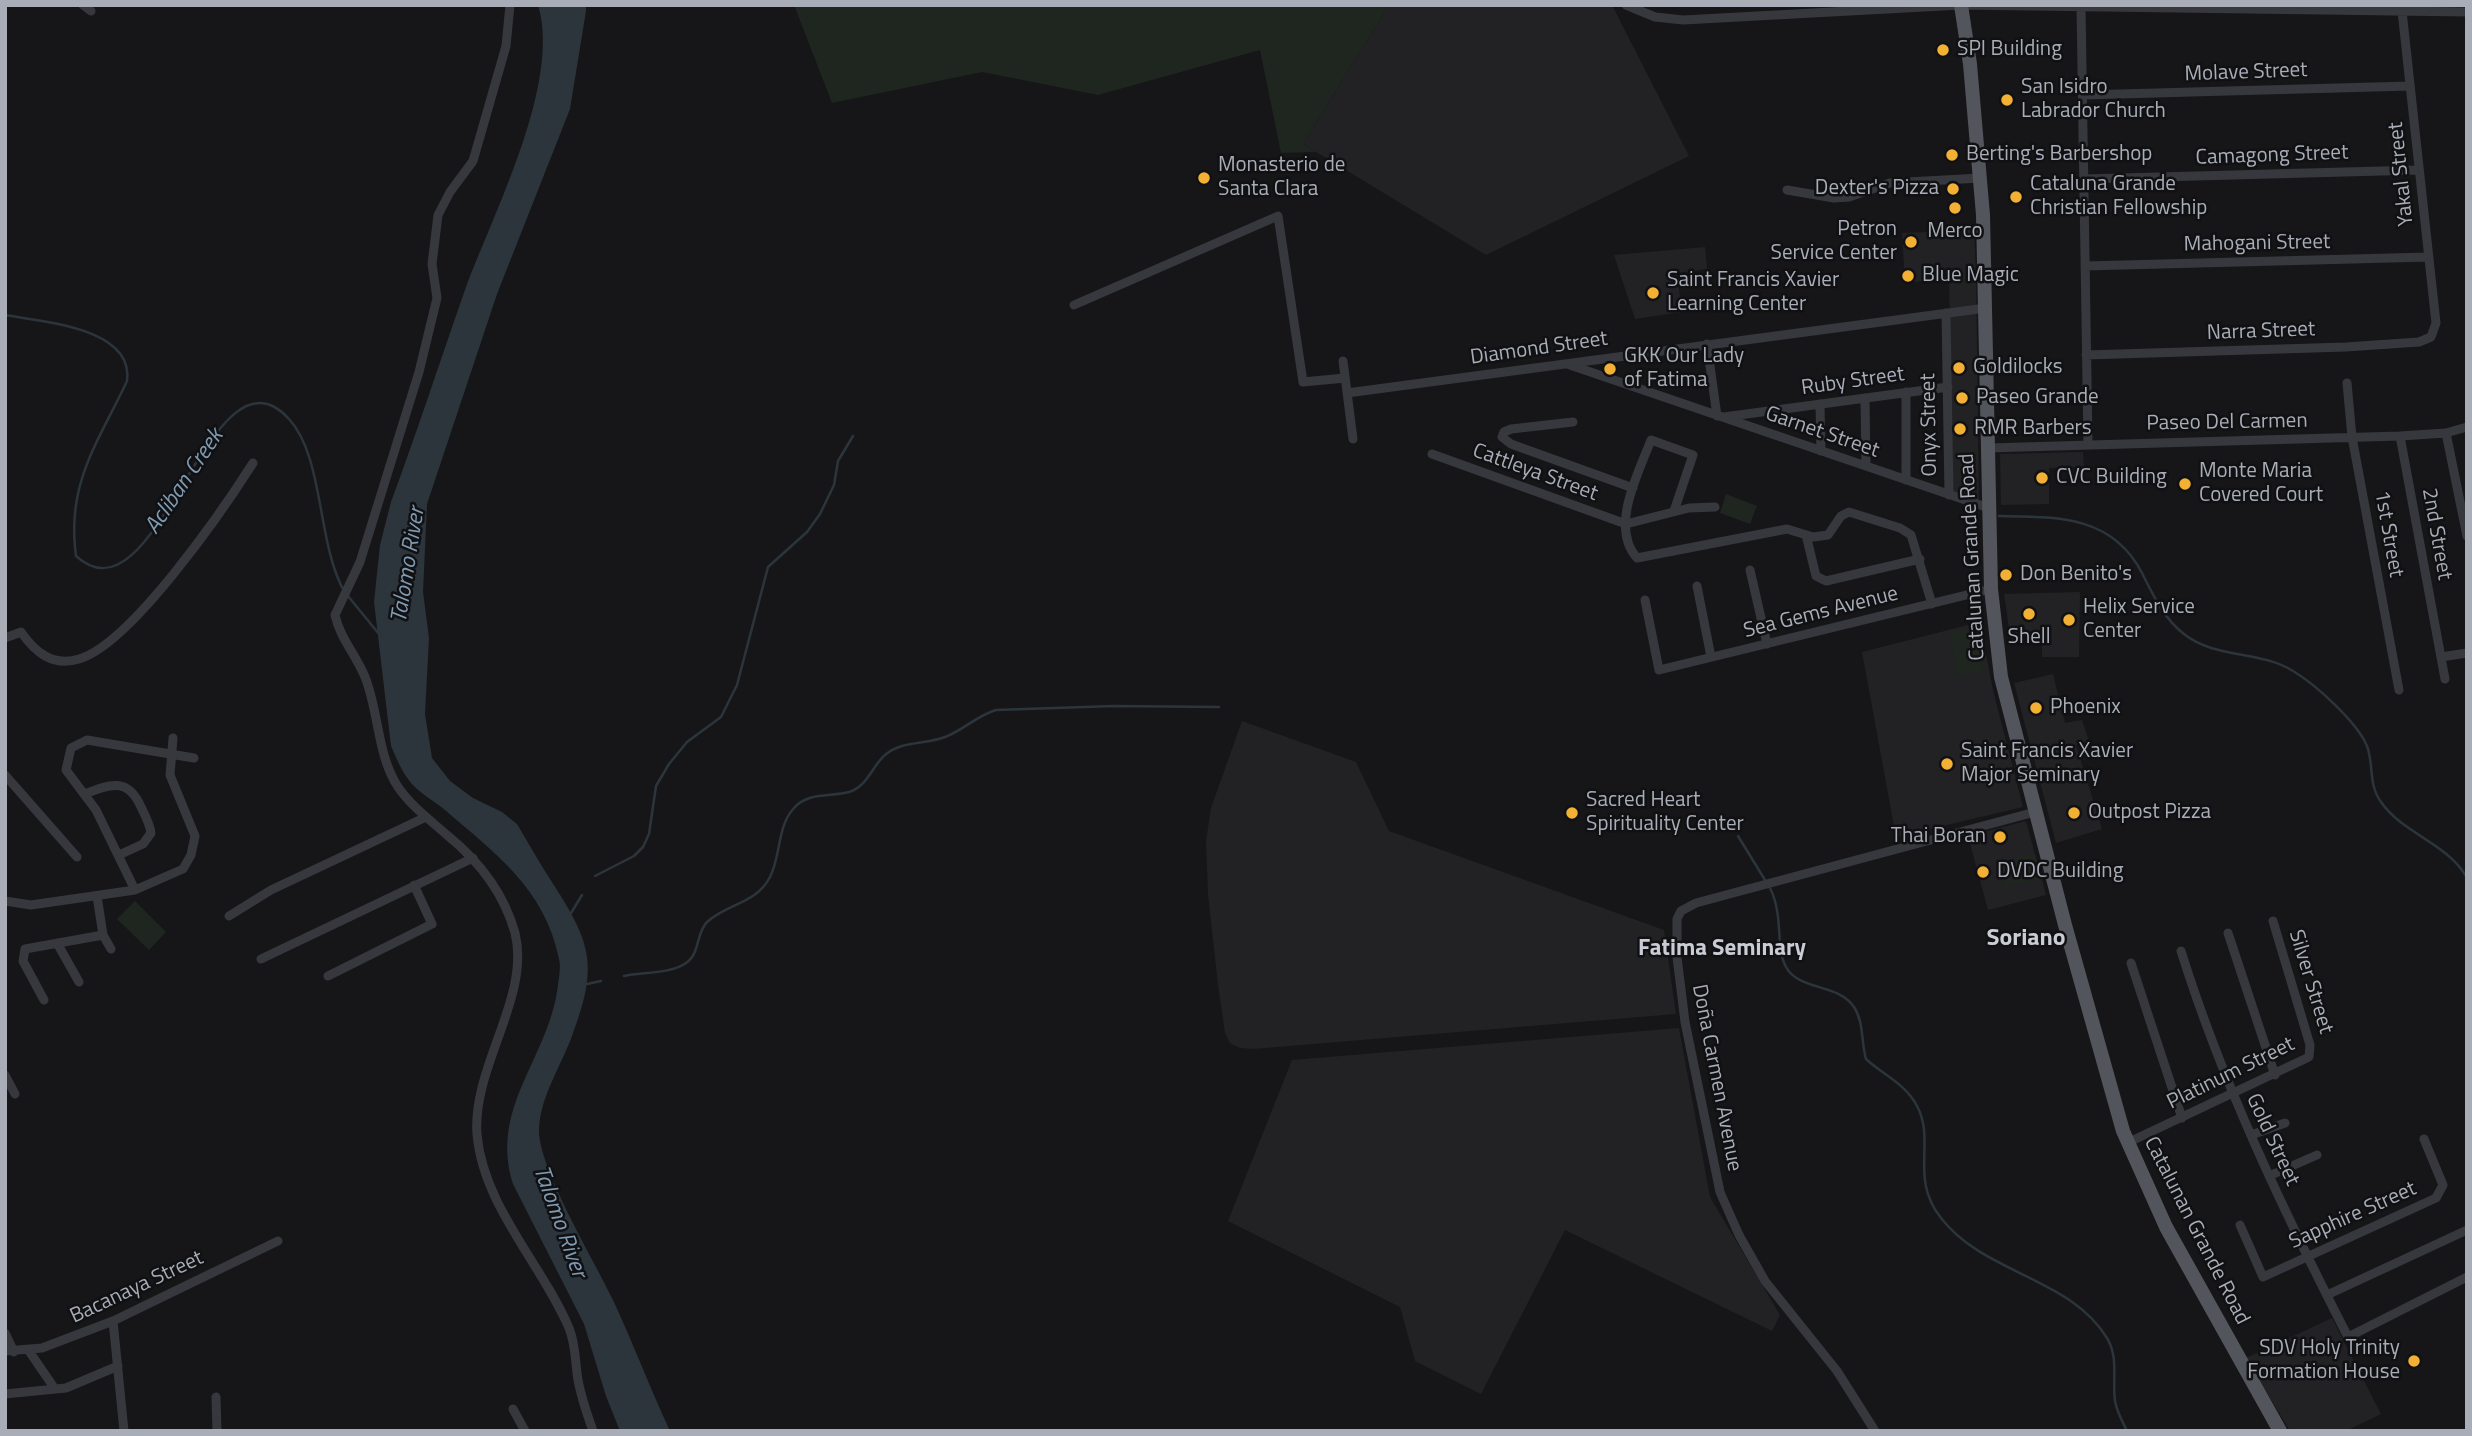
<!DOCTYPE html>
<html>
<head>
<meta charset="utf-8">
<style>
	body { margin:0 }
	#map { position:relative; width:2472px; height:1436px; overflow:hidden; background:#161618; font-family:"Titillium Web",sans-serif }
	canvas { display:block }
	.frame { position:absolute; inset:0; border:7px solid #a8adb8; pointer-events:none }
</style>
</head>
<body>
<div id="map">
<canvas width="2472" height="1436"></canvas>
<div class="frame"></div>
</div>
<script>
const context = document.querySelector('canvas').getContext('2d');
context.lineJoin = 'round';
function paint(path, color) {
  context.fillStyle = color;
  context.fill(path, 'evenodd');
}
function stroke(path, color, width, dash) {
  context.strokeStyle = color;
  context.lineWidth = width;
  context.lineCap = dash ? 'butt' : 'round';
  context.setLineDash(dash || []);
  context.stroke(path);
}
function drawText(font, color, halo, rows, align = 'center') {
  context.font = font + ' "Titillium Web",sans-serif';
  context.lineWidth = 5;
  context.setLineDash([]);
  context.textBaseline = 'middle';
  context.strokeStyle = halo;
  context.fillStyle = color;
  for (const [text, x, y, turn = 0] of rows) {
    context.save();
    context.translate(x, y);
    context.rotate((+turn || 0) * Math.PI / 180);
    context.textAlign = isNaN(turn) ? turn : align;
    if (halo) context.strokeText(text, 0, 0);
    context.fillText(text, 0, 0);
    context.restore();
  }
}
paint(new Path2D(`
	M1389,5H1612L1689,156L1486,255L1303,144Z
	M1974,230L1976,274L1979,501L1953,492L1949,278L1905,283L1902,233Z
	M1705,247L1707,269L1677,273L1682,312L1635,319L1614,255Z
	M2083,452L2084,467L2049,468V504L2001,505L2000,454Z
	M2080,592L2079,657H2042V635H2010L2004,594Z
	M1980,622L1993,690L2023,807L1896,837L1862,652Z
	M2053,674L2065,723L2082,720L2089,741L2076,745L2102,829L2056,843L2014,683Z
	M1242,721L1356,762L1389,831L1664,930L1676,1014L1253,1049L1240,1048L1230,1043L1225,1033L1218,985L1208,894L1206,841L1211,808Z
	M2026,821L2046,895L1988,910L1968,836Z
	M1679,1028L1710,1197L1780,1315L1772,1331L1565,1230L1481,1394L1415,1361L1400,1307L1228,1221L1292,1060Z
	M2332,1318L2381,1414L2346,1431H2290L2246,1358Z`), '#222225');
paint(new Path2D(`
	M794,5H1389L1303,144L1316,152L1281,153L1260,50L1098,95L982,72L832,103Z
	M1726,494L1757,506L1750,524L1720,513Z
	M1975,628L1984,671L1958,676L1950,633Z
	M2035,854L2041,878L2005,887L1998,863Z
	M135,901L166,932L149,950L117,919Z`), '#1e261f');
paint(new Path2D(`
	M538,5H586V11L570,109L497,294L427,504L423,592L429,638L425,714L432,758L450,781L473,798L502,812L517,824C528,842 538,861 550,879C590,941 600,963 572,1036C561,1066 540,1097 539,1130C538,1167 595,1262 613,1300C633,1343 650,1388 670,1431H620L606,1396L584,1324L513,1184C489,1106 549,1059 558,985C559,977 561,967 559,959C545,889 496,854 445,810C433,800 417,792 408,779C401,770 396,757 391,746L374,602L380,545L391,502C417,432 440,361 465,290C492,216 562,83 538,5Z`), '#2c353c');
stroke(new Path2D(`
	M5,315C44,322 134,328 127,381C98,443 66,483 76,556C158,631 210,332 289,419C324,457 317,543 344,591
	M1999,516C2057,517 2112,515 2142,573C2153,595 2164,619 2184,634C2215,659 2260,650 2293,671C2315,684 2357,722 2367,746C2374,765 2368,784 2381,802C2403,834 2449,844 2467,878
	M348,596L379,634
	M1738,836L1765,880
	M595,876L634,856L643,847L649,834L656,786L669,764L687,742L721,717L737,685L768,567L807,532L820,514L834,485L838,461L853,436
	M1770,888C1784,916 1775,947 1786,967C1799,991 1838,983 1854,1007C1864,1022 1861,1042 1866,1059C1883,1075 1906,1084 1917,1106C1936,1141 1909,1178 1941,1218C1984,1274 2070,1277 2107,1338C2119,1358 2112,1380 2115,1401C2117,1412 2122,1421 2127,1431
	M571,913L582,895
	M624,976C642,972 671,974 686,963C700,954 696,933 707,922C728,903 756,904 770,877C781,856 777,826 794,808C808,792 830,797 849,792C868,786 872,766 885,755C902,740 925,745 945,737C964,730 976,716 996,710L1114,706L1219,707
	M587,984L601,981`), '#2c353c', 2.5);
stroke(new Path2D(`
	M83,5L91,11
	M510,5L506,46L473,161L450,192L438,215L432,264L437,298L419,372L360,562L335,615C340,638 356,655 365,677C379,712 377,755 398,787C411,806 430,820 447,835C479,861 504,893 515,933C531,997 472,1067 477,1134C483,1206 542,1264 569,1328C576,1345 575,1362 578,1380C581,1397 587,1414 593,1431
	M1626,5L1655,17L1683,20L1961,5L2467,12
	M2081,7L2088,444
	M2083,95L2410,86
	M2084,179L2419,170
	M1787,190L1834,198L1849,197L1890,183L1980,178
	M2085,266L2429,257
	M1074,305L1278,216L1303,382L1345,378
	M1946,313L1949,495
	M1707,344L1717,416
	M2086,355L2346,347L2419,342L2431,337L2436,323L2402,11
	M1343,361L1353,439
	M1567,364L1989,508
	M2347,383L2352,437L2399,690
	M1347,393L1986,308
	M1865,398L1866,466
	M1820,404L1821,451
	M1724,417L1948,387
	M1573,422L1511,429L1504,432L1502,437L1511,444L1633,488
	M2446,433L2467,536
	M2400,436L2445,679
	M1988,448L2400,436L2446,433L2467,427
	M1432,454L1626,524L1689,508L1715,507
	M1906,480V392
	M1674,511L1693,455L1651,440C1639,472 1609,527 1637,558L1787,529L1813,537L1828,535L1841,516L1849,512L1900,528L1911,535L1932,604
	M1806,535L1816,576L1826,581L1920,559
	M1750,570L1767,644
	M1697,586L1711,657
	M1645,600L1659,670L1991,589
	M5,638L21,632C35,652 52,667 79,659C131,644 223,510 253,463
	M2441,657L2467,653
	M5,775L77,857
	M85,794C110,784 128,777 141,807C145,815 150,824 151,833L143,844L119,855
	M135,890L96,810L66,770L71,748L87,740L194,758
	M97,896L103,935L111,949
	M5,901L31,905L135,890L183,869L191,855L195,836L170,775L173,738
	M229,916L271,890L426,817
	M2228,933L2275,1075
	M57,943L79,982
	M2181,951C2223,1085 2284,1212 2348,1337L2467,1277
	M261,959L473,858
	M2131,963L2182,1118
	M328,976L432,924L414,885
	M44,1000L23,961L25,949L103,935
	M5,1075L15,1094
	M2251,1135L2285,1123
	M2127,1143L2309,1057L2310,1045L2273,921
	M2269,1176L2317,1155
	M2240,1225L2263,1277L2436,1198L2443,1185L2424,1139
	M2327,1295L2467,1230
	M113,1321L124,1431
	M5,1333L14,1352
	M5,1351L42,1348L113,1321L278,1241
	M29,1351L55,1389
	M5,1394L66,1388L118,1366
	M216,1397L217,1431
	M513,1409L525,1431
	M1875,1431L1837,1371L1765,1281L1739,1235L1720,1192L1685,1022L1677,957V919L1681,911L1696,903L2035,812`), '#37383d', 9);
stroke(new Path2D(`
	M1961,5L1970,64L1983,215L1991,589L2001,677L2065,925L2123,1131L2166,1227L2280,1431`), '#53555c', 14);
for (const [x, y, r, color] of [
	[1943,50,7,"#f2b134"],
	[2007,100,7,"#f2b134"],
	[1952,155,7,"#f2b134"],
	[1204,178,7,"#f2b134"],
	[1953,189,7,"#f2b134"],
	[2016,197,7,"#f2b134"],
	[1955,208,7,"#f2b134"],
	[1911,242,7,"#f2b134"],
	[1908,276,7,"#f2b134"],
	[1653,293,7,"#f2b134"],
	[1959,368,7,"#f2b134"],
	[1610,369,7,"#f2b134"],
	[1962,398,7,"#f2b134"],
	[1960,429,7,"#f2b134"],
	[2042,478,7,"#f2b134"],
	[2185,484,7,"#f2b134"],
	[2006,575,7,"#f2b134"],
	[2029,614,7,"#f2b134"],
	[2069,620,7,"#f2b134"],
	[2036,708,7,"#f2b134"],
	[1947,764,7,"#f2b134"],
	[1572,813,7,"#f2b134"],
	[2074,813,7,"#f2b134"],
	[2000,837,7,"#f2b134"],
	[1983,872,7,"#f2b134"],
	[2414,1361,7,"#f2b134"]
]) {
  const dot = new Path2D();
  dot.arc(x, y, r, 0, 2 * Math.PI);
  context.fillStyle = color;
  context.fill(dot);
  stroke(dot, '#111113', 2.5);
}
drawText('21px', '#a8adb8', '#111113', [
	["SPI Building",1957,50],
	["San Isidro",2021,88],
	["Labrador Church",2021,112],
	["Berting's Barbershop",1966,155],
	["Monasterio de",1218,166],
	["Santa Clara",1218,190],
	["Cataluna Grande",2030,185],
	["Christian Fellowship",2030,209],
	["Dexter's Pizza",1939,189,"right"],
	["Petron",1897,230,"right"],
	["Service Center",1897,254,"right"],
	["Merco",1955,232,"center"],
	["Blue Magic",1922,276],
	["Saint Francis Xavier",1667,281],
	["Learning Center",1667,305],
	["GKK Our Lady",1624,357],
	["of Fatima",1624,381],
	["Goldilocks",1973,368],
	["Paseo Grande",1976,398],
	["RMR Barbers",1974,429],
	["Monte Maria",2199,472],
	["Covered Court",2199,496],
	["CVC Building",2056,478],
	["Don Benito's",2020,575],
	["Helix Service",2083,608],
	["Center",2083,632],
	["Shell",2029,638,"center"],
	["Phoenix",2050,708],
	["Saint Francis Xavier",1961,752],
	["Major Seminary",1961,776],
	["Sacred Heart",1586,801],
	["Spirituality Center",1586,825],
	["Outpost Pizza",2088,813],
	["Thai Boran",1986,837,"right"],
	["DVDC Building",1997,872],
	["SDV Holy Trinity",2400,1349,"right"],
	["Formation House",2400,1373,"right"]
], 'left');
drawText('21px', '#a8adb8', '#111113', [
	["Molave Street",2246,73,-2],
	["Camagong Street",2272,156,-2],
	["Yakal Street",2402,174,-96],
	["Mahogani Street",2257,244,-1],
	["Narra Street",2261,332,-2],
	["Diamond Street",1539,349,-8],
	["Ruby Street",1853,382,-8],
	["Paseo Del Carmen",2227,423,-1],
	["Onyx Street",1930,425,-91],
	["Garnet Street",1822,433,19],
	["Cattleya Street",1535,473,20],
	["1st Street",2388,534,80],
	["2nd Street",2436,534,80],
	["Catalunan Grande Road",1973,557,-93],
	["Sea Gems Avenue",1821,613,-14],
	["Silver Street",2310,982,73],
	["Platinum Street",2231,1074,-26],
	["Doña Carmen Avenue",1716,1078,79],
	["Gold Street",2272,1140,65],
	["Sapphire Street",2353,1216,-24],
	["Catalunan Grande Road",2196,1231,63],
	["Bacanaya Street",137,1288,-25]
]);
drawText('italic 23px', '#7f9bb3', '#111113', [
	["Acliban Creek",185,482,-56],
	["Talomo River",409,565,-81],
	["Talomo River",559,1222,70]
]);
drawText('bold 23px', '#c9ccd4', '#111113', [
	["Fatima Seminary",1722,949]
]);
drawText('bold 24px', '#c9ccd4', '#111113', [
	["Soriano",2026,939]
]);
</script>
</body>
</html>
